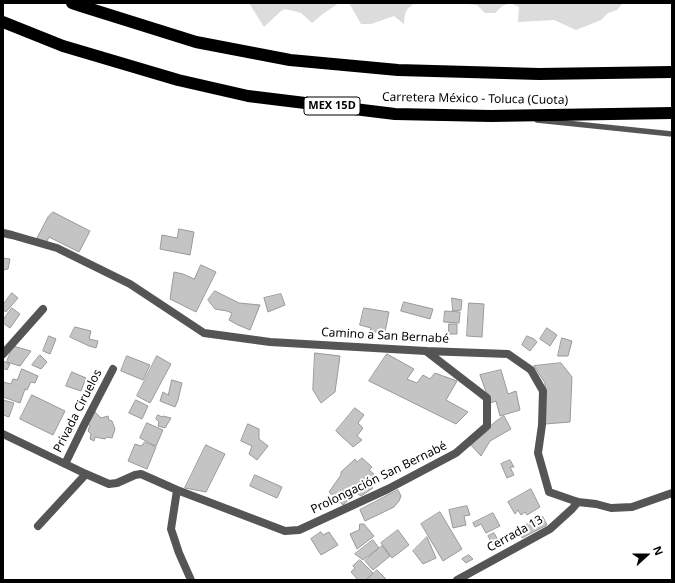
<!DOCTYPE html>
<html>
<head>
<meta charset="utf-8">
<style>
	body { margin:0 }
	#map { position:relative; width:675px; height:583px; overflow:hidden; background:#fff; font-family:"Noto Sans",sans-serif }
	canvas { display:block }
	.frame { position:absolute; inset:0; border:4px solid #000; pointer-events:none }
	.north { position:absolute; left:627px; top:535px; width:40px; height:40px; -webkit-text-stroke:3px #fff; paint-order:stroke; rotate:69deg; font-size:11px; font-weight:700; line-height:16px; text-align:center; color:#000 }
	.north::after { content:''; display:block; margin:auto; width:14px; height:18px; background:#000; clip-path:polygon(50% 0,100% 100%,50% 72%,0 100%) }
</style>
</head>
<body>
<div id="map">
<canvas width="675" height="583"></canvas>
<div class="frame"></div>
<div class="north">N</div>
</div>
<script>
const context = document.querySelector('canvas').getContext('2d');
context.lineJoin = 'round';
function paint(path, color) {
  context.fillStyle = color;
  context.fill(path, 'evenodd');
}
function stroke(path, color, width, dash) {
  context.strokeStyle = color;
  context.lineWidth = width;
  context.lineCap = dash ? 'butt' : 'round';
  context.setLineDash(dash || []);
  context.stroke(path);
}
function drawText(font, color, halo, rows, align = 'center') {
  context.font = font + ' "Noto Sans",sans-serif';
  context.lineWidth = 4;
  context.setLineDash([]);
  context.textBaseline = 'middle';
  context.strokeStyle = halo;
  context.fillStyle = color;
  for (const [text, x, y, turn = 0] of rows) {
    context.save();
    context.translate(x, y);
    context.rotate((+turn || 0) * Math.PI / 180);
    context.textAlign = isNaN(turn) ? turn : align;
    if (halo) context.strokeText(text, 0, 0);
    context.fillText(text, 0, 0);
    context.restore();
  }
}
paint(new Path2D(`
	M249,3H339L324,13L312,23L301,13L285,9L281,11L264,27Z
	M349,3H417C405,7 405,13 404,24L394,16L371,24H361Z
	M457,3H510L502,6L495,13H485L477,5Z
	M511,3H623L617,10L608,13L601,20L576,30L554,20L518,22L519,7Z`), '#dcdcdc');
const building = new Path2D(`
	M53,212L90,231L79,252L49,237L46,243L37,238L48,217Z
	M179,229L194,232L190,255L160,249L162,235L177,238Z
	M3,258L10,259L8,269L3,270Z
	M201,265L216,272L196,312L170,299L174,272L183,274L194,279Z
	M215,291L239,303L260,305L250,330L238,325L229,320L232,313L227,311L215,309L208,300Z
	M12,293L18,298L6,312L3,310V305Z
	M281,294L285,305L268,312L264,298Z
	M452,298L462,300L461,310L453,311Z
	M404,302L433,309L430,319L401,311Z
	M469,303L484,304L482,337L467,336Z
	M12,308L20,314L10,328L3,323V320Z
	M364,308L389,312L385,332H370L371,328L360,325Z
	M445,311L460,312L459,323L444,322Z
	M449,324H457V334H449Z
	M75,327L91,331L89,339L98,341L96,348L89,346L70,337Z
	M547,328L557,335L550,346L540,339Z
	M49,336L56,339L50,354L43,351Z
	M527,336L534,339L537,342L530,351L522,345Z
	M562,338L572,341L568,356H558Z
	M13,346L31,351L20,366L7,362Z
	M315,353L340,356L335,392L321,403L313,390Z
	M387,354L414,369L407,379L417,383L423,375L430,379L435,373L457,381L446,400L468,412L456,424L369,381Z
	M40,355L47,362L41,369L32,365Z
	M127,356L150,365L143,380L121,371Z
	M157,356L171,364L150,403L137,396Z
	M3,361L10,364L7,370L3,368Z
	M561,363L572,377L570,422L545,424V383L534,366Z
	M22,369L38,376L35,383L31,382L27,390L25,389L20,403L3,397V382L11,384L13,379L17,380Z
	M501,370L508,394L516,391L520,410L500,416L496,401L490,403L480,375Z
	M72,372L86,378L81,391L66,386Z
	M172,380L182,383L178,400L175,407L160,401L163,392L168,395Z
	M32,395L65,411L53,435L20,419Z
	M3,400L14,403L9,417L3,415Z
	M136,400L148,406L142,419L129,413Z
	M355,408L364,415L358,423L363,428L357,436L362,440L353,447L336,431Z
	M95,412L101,418L108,416L109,420L112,421L115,429L112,438L107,437L105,439L95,437L94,441L90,439L91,434L88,431L90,425L86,423Z
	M158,415L162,417L163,416L171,418L165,428L158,426L159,422L156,419Z
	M504,416L511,429L490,441L481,456L470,444L495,422Z
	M147,423L163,430L156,446L140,438Z
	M248,424L259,429V439L268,446L257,460L249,454L252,446L241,441Z
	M145,442L156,447L147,469L128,461L135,444L141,446Z
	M206,445L225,454L206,492L185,488Z
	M362,458L372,467L369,470L374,474L367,482L373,488L361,496L356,493L343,505L329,492L341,475V472L355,459L357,462Z
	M510,460L514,467H510L514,475L507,478L501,464Z
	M255,475L282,487L277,498L250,486Z
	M531,489L540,507L527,515L525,512L521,515L518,510L515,514L508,502Z
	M398,490L401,496L399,501L394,507L365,521L360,510Z
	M467,506L470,515L464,516L466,525L453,528L449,510Z
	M440,512L462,549L443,561L421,524Z
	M493,513L500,526L486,533L481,524L475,527L473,523Z
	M543,517L547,525L522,538L517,529Z
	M360,524H364L374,536L357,549L350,534L359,530Z
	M398,530L409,545L392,558L381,543Z
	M321,532L323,535L329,532L338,545L321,555L311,539Z
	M494,533L499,542L493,545L488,536Z
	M427,537L436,558L423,564L413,551Z
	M373,540L379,548L363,560L355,554Z
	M382,546L390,556L373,570L365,561Z
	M469,555L473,559L466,563L462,559Z
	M360,560L373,573L366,580H358L351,572L355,568L353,566Z
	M377,570L387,580H367Z`);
paint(building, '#c4c4c4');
stroke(building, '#999', 1);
stroke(new Path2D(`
	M537,120L672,134`), '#555', 5.5);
stroke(new Path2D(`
	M3,233L12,235L57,248L130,284L204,333L270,342L426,351L508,354L531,370L543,391L542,425L538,453L549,492L578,502L596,504L611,508L632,507L672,493
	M3,354L43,309
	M3,434L86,474L109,484L117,483L135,475L141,474L177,490L171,529L179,553L191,580
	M65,464L85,423L113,369
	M177,490L285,531L299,530L388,489L456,453L487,426V398L426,351
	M38,526L86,474
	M457,580L550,529L572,509L578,502`), '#555', 8);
stroke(new Path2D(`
	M72,3L81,6L196,42L290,60L398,70L539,74L672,72
	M3,22L63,46L178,80L248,96L395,114L491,116L672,113`), '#000', 12);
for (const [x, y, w] of [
	[332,106,56]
]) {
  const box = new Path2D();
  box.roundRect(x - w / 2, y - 9, w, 18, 3);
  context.fillStyle = '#fff';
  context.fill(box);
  stroke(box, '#000', 1);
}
drawText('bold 11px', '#000', null, [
	["MEX 15D",332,106]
]);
drawText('12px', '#000', '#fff', [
	["Carretera México - Toluca (Cuota)",475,99,1],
	["Camino a San Bernabé",385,336,3],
	["Privada Ciruelos",78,411,-63],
	["Prolongación San Bernabé",379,478,-26],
	["Cerrada 13",515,534,-29]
]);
</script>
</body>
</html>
